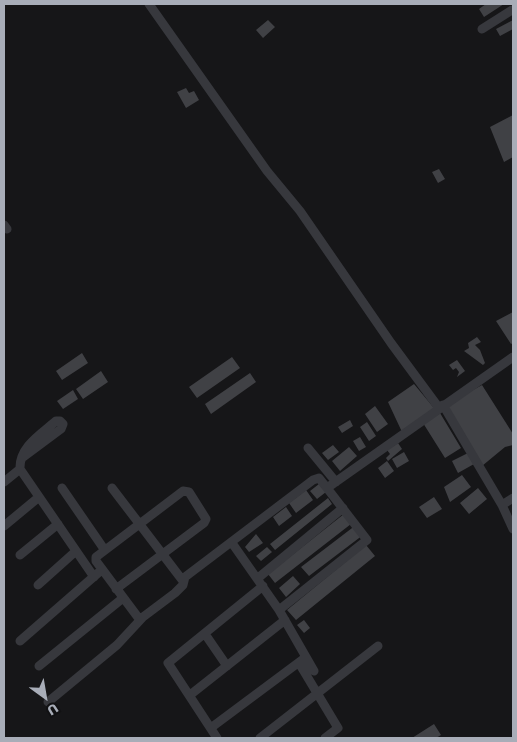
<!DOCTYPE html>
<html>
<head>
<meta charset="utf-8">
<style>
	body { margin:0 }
	#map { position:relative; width:517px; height:742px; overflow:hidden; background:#161618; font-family:"Work Sans",sans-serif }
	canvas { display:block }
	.frame { position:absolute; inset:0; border:5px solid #a8adb8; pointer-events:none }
	.north { position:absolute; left:20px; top:672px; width:50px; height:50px; -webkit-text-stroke:4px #111113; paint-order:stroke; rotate:148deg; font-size:14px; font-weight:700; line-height:20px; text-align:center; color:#a8adb8 }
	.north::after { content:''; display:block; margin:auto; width:18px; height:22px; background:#a8adb8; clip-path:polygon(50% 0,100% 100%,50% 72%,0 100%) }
</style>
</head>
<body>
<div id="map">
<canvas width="517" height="742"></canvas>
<div class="frame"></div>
<div class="north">U</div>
</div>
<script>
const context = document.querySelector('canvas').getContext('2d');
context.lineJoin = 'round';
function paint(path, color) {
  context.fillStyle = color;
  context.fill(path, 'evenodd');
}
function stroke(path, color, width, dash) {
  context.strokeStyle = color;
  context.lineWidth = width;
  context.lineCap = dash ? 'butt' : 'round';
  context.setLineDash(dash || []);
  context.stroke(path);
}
paint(new Path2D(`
	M486,4H504L484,17L479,9Z
	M268,20L275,27L263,38L256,30Z
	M513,20V29L500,36L496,29Z
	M186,88L189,93L194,91L199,100L186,108L177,92Z
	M513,115V157L504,162L490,127Z
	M439,169L445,179L438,183L432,172Z
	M513,312V343L511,344L496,321Z
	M477,337L481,342L475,345L480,350L485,363L483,365L464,351L469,348L468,343Z
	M82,353L88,363L62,380L56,371Z
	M232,357L240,368L197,398L189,387Z
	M457,360L465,371L457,377L459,372L456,368L453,370L449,365Z
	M101,371L108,382L83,399L76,389Z
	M250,373L256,382L211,414L205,404Z
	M414,384L434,408L402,432L388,402Z
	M482,385L513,434V445L505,447L482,466L446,405Z
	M73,390L78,399L63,409L57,401Z
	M375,406L388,424L377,432L365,414Z
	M440,413L461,448L445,458L423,423Z
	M350,420L353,426L342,433L338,427Z
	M367,422L376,436L369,441L360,427Z
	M360,437L366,447L359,451L353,441Z
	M398,443L402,449L388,461L386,458L390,454L387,450Z
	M333,445L339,452L328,460L322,453Z
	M349,447L357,456L340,471L332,461Z
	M404,452L409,461L397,468L392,459Z
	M468,453L474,464L458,473L452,461Z
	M387,461L394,471L385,478L378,468Z
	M462,475L471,487L450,502L444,487Z
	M319,484L326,492L317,499L310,491Z
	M478,488L487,499L469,514L460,503Z
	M306,490L313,500L296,513L289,503Z
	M434,497L442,509L427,518L419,507Z
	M328,498L332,504L275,550L270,544Z
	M286,507L292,516L279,526L273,517Z
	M344,514L351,524L275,583L268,574Z
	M356,525L363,535L309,576L301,567Z
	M256,534L263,543L249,552L245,547Z
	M366,545L375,556L296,620L287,610Z
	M267,547L272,552L261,561L256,556Z
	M293,576L300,584L286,597L279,588Z
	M304,620L310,628L304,633L297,625Z
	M434,724L441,735L436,738H412Z`), '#404145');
stroke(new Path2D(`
	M149,4L267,171L300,211L391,343L439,408
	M482,29L512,10
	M4,225L7,229
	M443,405L502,505L513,529
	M308,448L336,482
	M22,458L61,429L63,424L60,421H56C41,434 19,447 20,469L94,577
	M4,482L20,469
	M62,488L104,549
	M112,488L183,581
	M502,505L513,498
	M4,526L39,497
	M232,543L279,610L314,671
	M20,555L58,524
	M258,578L343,508
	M38,585L76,551
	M116,589L204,523L206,519L189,492L183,491L96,557V561L140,620
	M279,610L367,540L327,488L513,357
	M205,634L227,666
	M20,641L98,573
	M299,663L338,728L325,738
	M39,666L123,598
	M190,695L285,620
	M48,702L117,645L143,617L175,593L183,585L185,577L313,480L319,478L327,488
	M212,727L306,657
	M217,738L168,663L263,586
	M260,738L378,646`), '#37383d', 9);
</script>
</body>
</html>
